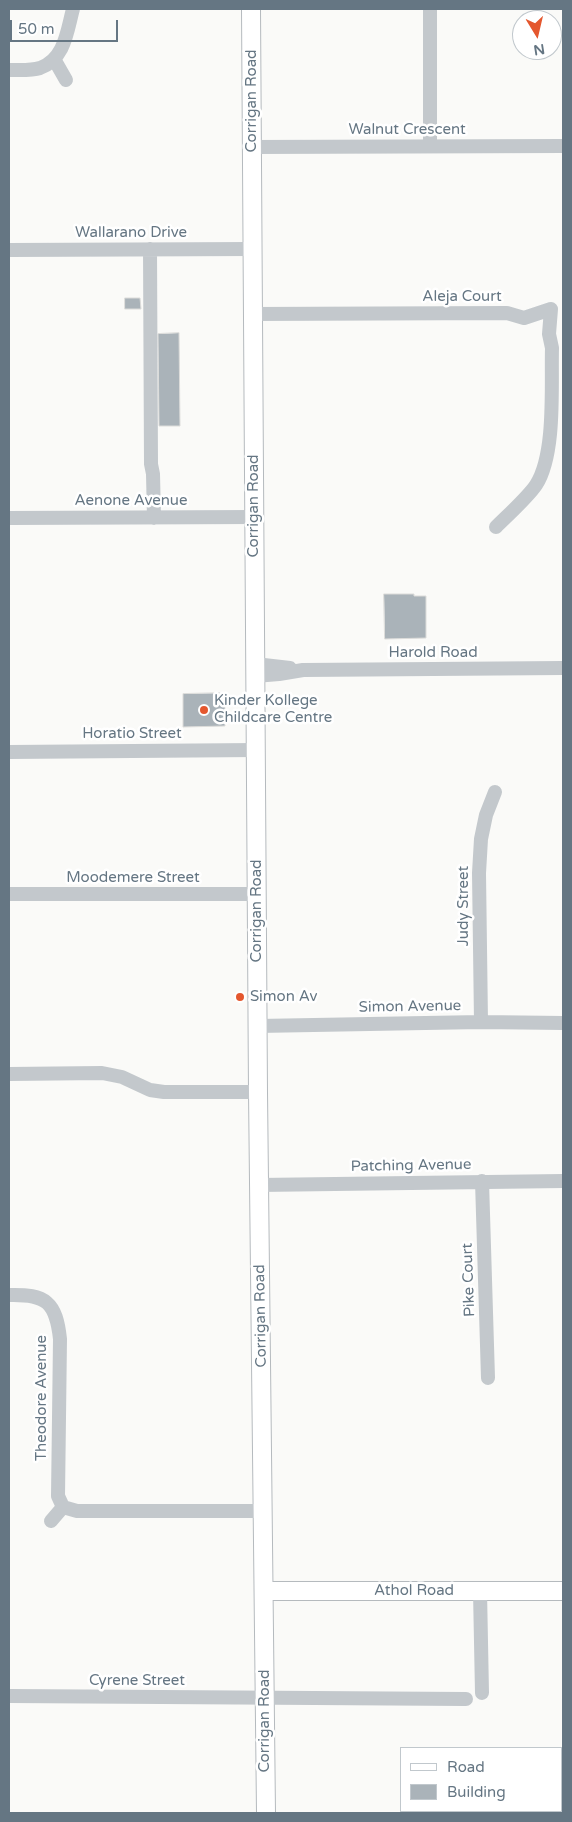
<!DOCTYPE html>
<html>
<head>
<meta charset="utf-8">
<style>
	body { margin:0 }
	#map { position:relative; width:572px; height:1822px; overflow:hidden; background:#fafaf8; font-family:"Varela Round",sans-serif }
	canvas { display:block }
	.frame { position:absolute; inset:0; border:10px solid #657683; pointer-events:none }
	.legend { position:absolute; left:400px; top:1747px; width:162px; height:65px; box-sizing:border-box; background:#fff; border:1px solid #c1c8cd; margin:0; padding:6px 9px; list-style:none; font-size:15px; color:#657683 }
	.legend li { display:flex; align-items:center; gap:10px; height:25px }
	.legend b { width:25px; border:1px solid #c1c8cd }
	.north { position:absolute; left:512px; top:10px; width:50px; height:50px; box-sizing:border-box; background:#fff; border:1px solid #c1c8cd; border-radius:50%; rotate:171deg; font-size:14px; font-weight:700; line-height:20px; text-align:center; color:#657683 }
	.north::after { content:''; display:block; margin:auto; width:18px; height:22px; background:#e4572e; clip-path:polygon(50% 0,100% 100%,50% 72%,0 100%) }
	.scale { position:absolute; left:10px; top:20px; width:108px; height:22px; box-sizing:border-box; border:2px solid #657683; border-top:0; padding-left:6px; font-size:15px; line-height:18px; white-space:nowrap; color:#657683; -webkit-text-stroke:4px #fff; paint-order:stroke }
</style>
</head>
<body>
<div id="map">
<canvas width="572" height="1822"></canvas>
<div class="frame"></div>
<ul class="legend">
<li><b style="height:6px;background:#fff"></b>Road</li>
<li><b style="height:14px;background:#aab3b9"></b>Building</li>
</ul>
<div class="north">N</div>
<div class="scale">50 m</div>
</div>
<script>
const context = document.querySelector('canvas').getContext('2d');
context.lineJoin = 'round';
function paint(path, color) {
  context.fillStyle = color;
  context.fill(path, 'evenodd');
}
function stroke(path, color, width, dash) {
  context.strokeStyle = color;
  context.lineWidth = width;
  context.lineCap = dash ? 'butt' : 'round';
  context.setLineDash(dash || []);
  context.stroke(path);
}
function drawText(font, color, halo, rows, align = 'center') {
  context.font = font + ' "Varela Round",sans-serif';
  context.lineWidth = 5;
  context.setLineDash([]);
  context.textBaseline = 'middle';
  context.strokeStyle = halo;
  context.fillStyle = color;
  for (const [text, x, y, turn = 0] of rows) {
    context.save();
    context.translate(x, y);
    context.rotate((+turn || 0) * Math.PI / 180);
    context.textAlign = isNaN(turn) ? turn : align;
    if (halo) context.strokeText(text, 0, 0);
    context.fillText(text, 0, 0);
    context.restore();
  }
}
const building = new Path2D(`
	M125,298H140L141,309H125Z
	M179,333L180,426H159L158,334Z
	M384,594H414V596H426V638L385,639Z
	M225,693V726L183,727V694Z`);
paint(building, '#aab3b9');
stroke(building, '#dcdcda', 1);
const major = new Path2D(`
	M251,9L258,1092L266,1813
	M265,1591H563`);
stroke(major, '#b5babe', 20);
stroke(new Path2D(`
	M430,9V146
	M54,59L66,80
	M9,70C18,70 31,71 40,68C65,59 67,31 73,9
	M252,147L563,146
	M150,249L151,464L153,474L154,518
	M9,250L252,249
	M253,314L507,313L524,318L551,309L549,334L552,348C551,386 556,454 536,485C528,497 507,516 496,527
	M9,518L254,517
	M255,664L290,668
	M255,676L279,674L303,670L563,668
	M9,752L256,750
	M9,894H257
	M481,1022L479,873L481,839L486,815L495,792
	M258,1026L481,1022L563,1023
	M9,1074L102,1073L122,1077L150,1090L164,1092H258
	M482,1181L488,1378
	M259,1185L563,1181
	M9,1295C46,1294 56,1302 60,1339L58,1496L63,1507L77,1511H263
	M51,1521L63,1507
	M480,1591L482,1693
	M9,1696L466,1699`), '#c3c8cc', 14);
stroke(major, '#fff', 18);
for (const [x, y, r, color] of [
	[204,710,5,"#e4572e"],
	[240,997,5,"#e4572e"]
]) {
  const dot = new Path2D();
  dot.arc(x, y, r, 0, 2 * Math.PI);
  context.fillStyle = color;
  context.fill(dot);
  stroke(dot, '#fff', 2);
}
drawText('15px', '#657683', '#fff', [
	["Corrigan Road",252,101,-90],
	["Walnut Crescent",407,130],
	["Wallarano Drive",131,233],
	["Aleja Court",462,297],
	["Aenone Avenue",131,501],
	["Corrigan Road",254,506,-90],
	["Harold Road",433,653],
	["Horatio Street",132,734],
	["Moodemere Street",133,878],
	["Judy Street",464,906,-90],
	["Corrigan Road",257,911,-90],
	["Simon Avenue",410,1007,-1],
	["Patching Avenue",411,1166,-1],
	["Pike Court",469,1280,-92],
	["Corrigan Road",261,1316,-91],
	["Theodore Avenue",42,1398,-90],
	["Athol Road",414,1591],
	["Cyrene Street",137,1681],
	["Corrigan Road",265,1721,-90]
]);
drawText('15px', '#657683', '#fff', [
	["Kinder Kollege",214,701],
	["Childcare Centre",214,718],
	["Simon Av",250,997]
], 'left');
</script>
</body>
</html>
